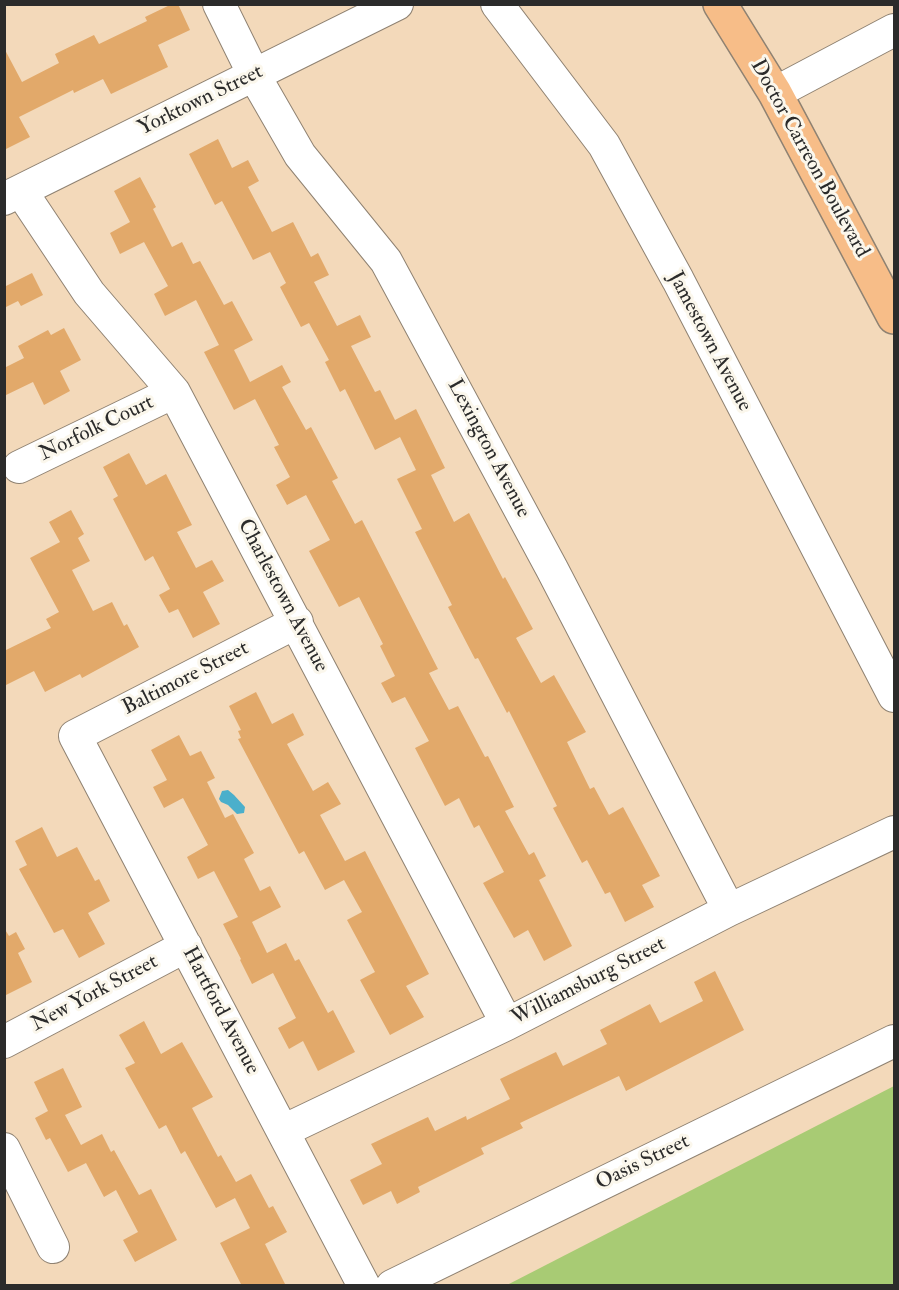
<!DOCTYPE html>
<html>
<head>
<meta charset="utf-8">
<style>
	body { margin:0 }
	#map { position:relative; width:899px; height:1290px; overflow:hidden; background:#f3d9ba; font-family:"IM FELL Double Pica",serif }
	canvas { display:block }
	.frame { position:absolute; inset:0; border:6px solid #2b2b2b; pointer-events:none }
</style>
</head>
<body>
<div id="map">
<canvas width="899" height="1290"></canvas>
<div class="frame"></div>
</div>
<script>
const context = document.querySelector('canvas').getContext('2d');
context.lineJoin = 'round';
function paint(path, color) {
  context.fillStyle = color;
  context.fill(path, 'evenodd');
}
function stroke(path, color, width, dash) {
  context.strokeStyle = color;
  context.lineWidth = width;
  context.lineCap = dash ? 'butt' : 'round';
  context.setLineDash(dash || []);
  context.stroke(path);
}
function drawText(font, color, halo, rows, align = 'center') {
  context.font = font + ' "IM FELL Double Pica",serif';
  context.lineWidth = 6;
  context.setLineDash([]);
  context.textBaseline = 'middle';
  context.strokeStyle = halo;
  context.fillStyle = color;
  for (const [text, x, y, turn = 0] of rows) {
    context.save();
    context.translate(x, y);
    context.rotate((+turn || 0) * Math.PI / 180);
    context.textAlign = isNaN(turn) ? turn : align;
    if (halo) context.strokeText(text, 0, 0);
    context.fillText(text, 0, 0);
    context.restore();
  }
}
paint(new Path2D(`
	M894,1086V1285H507Z`), '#a8cb74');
paint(new Path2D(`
	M228,790L234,795L245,807L244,813L237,814L228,805L221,802L219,799L222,791Z`), '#4bafcb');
paint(new Path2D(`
	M172,4H178L190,30L158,45L168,67L111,94L103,79L74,93L73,90L19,117L30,137L4,150V48L22,82L59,63L55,54L94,35L99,44L147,21L145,17Z
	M218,139L232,168L248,160L259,181L248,187L272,232L293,222L311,257L318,253L329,275L314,282L337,326L360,315L371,337L351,346L375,392L380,390L395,420L416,409L445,468L431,475L454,522L469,513L503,579L505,577L533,629L516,638L541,683L554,675L586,732L567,742L590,789L594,787L609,815L623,807L660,876L642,885L654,907L625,922L610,892L605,894L587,860L582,863L553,808L557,806L509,711L507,713L478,658L475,659L448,607L452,605L415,532L422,529L397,479L416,470L400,437L375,450L345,389L340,392L325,362L329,360L309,323L301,327L280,287L286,283L270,252L253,260L222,201L215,205L189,154Z
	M140,177L156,207L153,209L172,247L182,242L193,264L200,261L224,305L232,301L253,340L234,350L250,382L282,365L291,382L282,387L306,430L311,427L338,478L332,481L355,524L362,520L438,669L429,673L449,710L458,706L485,757L488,756L514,807L505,811L529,855L534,852L546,876L539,880L572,946L544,961L528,930L514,938L483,883L504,872L479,825L474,828L459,798L445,806L415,748L429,741L405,697L392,703L381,683L395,676L380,646L383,644L359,597L339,607L309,551L330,540L306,495L287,505L276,485L290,477L274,447L279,445L255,399L234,410L204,352L219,345L196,300L165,316L154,294L168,286L144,242L120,254L110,233L130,222L114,191Z
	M32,273L43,295L21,306L18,301L4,308V287Z
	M64,328L81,360L60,371L70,391L44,405L33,382L4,396V368L24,358L18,346L48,330L51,335Z
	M129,453L146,485L166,474L192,525L177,532L196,568L212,560L224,581L203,592L220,624L193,638L178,609L169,613L159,595L170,589L153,556L145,561L113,499L118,496L103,467Z
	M71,510L84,534L78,538L90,561L72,570L93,611L112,602L124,626L127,624L139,647L82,678L80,674L45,692L34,671L4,686V651L51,628L46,619L59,612L30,558L60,542L49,522Z
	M256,692L272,724L293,713L304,735L287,744L313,791L328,782L341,804L320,815L345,861L365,851L429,974L406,986L424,1017L390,1035L360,980L375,972L347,920L362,912L344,880L325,890L304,851L299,854L238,739L241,738L238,731L241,730L229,706Z
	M179,735L190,756L201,751L215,778L207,782L225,818L233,814L254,853L244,859L260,891L270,886L281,907L252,922L267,953L286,943L295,961L299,959L328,1013L333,1010L355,1052L318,1071L303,1041L289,1049L278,1028L296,1018L273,973L252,984L240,960L241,959L223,924L238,917L214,871L198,879L187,857L208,845L183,798L164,808L153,787L167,780L151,750Z
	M42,827L57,857L77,847L95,881L99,879L110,901L88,913L105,944L79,958L63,929L54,933L19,869L27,865L15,841Z
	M4,928L9,936L16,932L25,949L18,953L32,982L4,996Z
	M715,971L744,1030L626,1091L619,1076L520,1123L523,1128L481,1148L484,1154L418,1187L420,1192L397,1204L391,1191L363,1205L350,1180L382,1164L371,1144L428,1117L435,1131L466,1116L467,1120L510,1099L500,1079L556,1052L563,1066L607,1044L600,1030L650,1004L660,1023L703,1001L694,982Z
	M144,1021L161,1054L182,1042L213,1097L192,1108L218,1157L221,1155L236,1182L251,1174L269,1208L273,1206L287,1232L265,1244L286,1286H242L220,1243L250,1228L235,1198L216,1208L185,1151L181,1154L166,1125L159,1129L125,1068L135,1063L119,1035Z
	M63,1068L82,1107L65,1115L81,1145L102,1134L111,1152L114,1150L139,1195L151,1189L177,1240L135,1262L123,1240L138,1232L116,1190L104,1197L86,1163L68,1172L50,1138L46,1140L35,1118L48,1111L34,1082Z`), '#e2a96a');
const minor = new Path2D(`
	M219,4L254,75L300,155L386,261L552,569L729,910
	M497,4L604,145L678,280L894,696
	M775,93L894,30
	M21,191L89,293L174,392L507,1024
	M4,199L397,4
	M19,467L174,392
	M297,622L75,736L364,1286
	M4,1042L186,946
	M283,1131L507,1024L729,910L894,832
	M4,1149L53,1247
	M392,1286L894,1041`);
const major = new Path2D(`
	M720,4L775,93L894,317`);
stroke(minor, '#8f8272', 34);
stroke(major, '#8f8272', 36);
stroke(minor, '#fff', 32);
stroke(major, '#f7bd88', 33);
drawText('21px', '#2b2b2b', '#fbf7ec', [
	["Yorktown Street",201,101,-26],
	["Doctor Carreon Boulevard",809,159,61],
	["Jamestown Avenue",709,342,62],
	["Norfolk Court",97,429,-26],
	["Lexington Avenue",488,449,62],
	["Charlestown Avenue",282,596,62],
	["Baltimore Street",186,679,-27],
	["Williamsburg Street",589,982,-27],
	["New York Street",95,994,-28],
	["Hartford Avenue",220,1011,62],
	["Oasis Street",643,1163,-26]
]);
</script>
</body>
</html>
